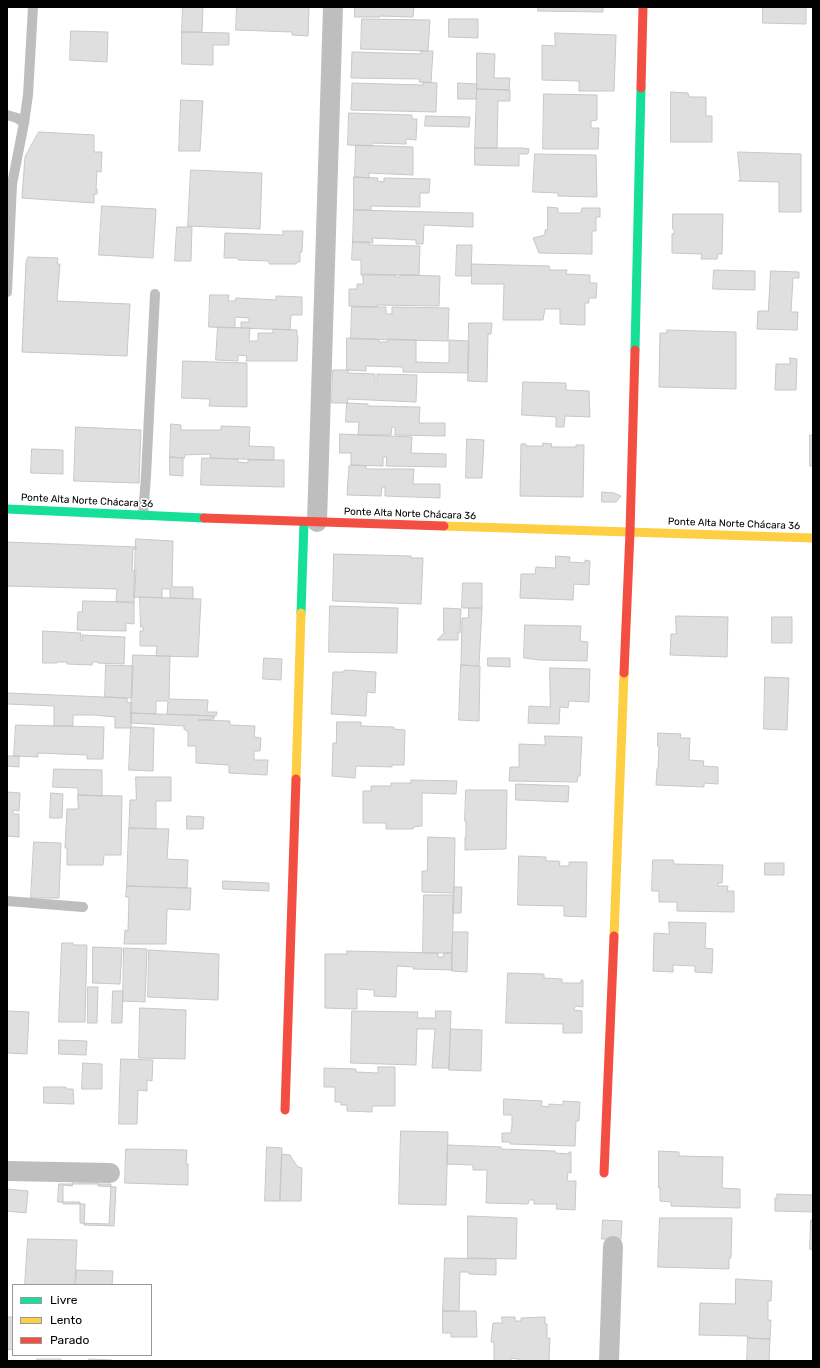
<!DOCTYPE html>
<html>
<head>
<meta charset="utf-8">
<style>
	body { margin:0 }
	#map { position:relative; width:820px; height:1368px; overflow:hidden; background:#fff; font-family:Rubik,sans-serif }
	canvas { display:block }
	.frame { position:absolute; inset:0; border:8px solid #000; pointer-events:none }
	.legend { position:absolute; left:12px; top:1284px; width:140px; height:72px; box-sizing:border-box; background:#fff; border:1px solid #999; margin:0; padding:5px 7px; list-style:none; font-size:12px; color:#000 }
	.legend li { display:flex; align-items:center; gap:8px; height:20px }
	.legend b { width:20px; border:1px solid #999 }
</style>
</head>
<body>
<div id="map">
<canvas width="820" height="1368"></canvas>
<div class="frame"></div>
<ul class="legend">
<li><b style="height:5px;background:#16e098"></b>Livre</li>
<li><b style="height:5px;background:#ffcf43"></b>Lento</li>
<li><b style="height:5px;background:#f24e42"></b>Parado</li>
</ul>
</div>
<script>
const context = document.querySelector('canvas').getContext('2d');
context.lineJoin = 'round';
function paint(path, color) {
  context.fillStyle = color;
  context.fill(path, 'evenodd');
}
function stroke(path, color, width, dash) {
  context.strokeStyle = color;
  context.lineWidth = width;
  context.lineCap = dash ? 'butt' : 'round';
  context.setLineDash(dash || []);
  context.stroke(path);
}
function drawText(font, color, halo, rows, align = 'center') {
  context.font = font + ' Rubik,sans-serif';
  context.lineWidth = 3;
  context.setLineDash([]);
  context.textBaseline = 'middle';
  context.strokeStyle = halo;
  context.fillStyle = color;
  for (const [text, x, y, turn = 0] of rows) {
    context.save();
    context.translate(x, y);
    context.rotate((+turn || 0) * Math.PI / 180);
    context.textAlign = isNaN(turn) ? turn : align;
    if (halo) context.strokeText(text, 0, 0);
    context.fillText(text, 0, 0);
    context.restore();
  }
}
const building = new Path2D(`
	M183,7H203L202,32H182Z
	M237,7H309L308,36L292,35V32L236,30Z
	M355,7H414L413,17L380,16V17H355Z
	M538,7H603V12L538,11Z
	M763,7H806V24L763,23Z
	M362,19L430,20L428,51L361,49Z
	M449,19H478V38L449,37Z
	M71,31L108,32L107,62L70,60Z
	M182,32L229,33V45H213V65L182,64Z
	M555,33L616,35L614,91H579V81L542,80V45L555,46Z
	M421,51H433L431,83L419,82L420,79L351,78L352,52L421,54Z
	M477,53L495,54L494,78H510L509,90L477,89Z
	M423,82L437,83L436,112L351,110L352,83L423,85Z
	M458,83L477,84L476,99H458Z
	M477,89L510,90V101H498L497,148H475Z
	M671,92L688,93L689,97H706V116H712V142H671Z
	M544,94L597,95V120L591,121V128H599L598,149H543Z
	M181,100L203,101L200,151H179Z
	M349,113L412,115V119H417L416,140L406,139V144L372,143V146L348,145Z
	M426,116L470,117L469,127L425,126Z
	M39,132L94,135V152H102L101,172L97,171L96,189H97V194H94V203L22,198L25,157Z
	M356,145L413,147V175L369,173V178L355,177Z
	M475,148H523L529,149L528,154H519V166L475,165Z
	M738,152L801,154V212H779V182L738,181L740,180Z
	M535,154L596,155L597,197L558,196V193L533,192Z
	M191,170L262,173L260,229L188,226Z
	M354,177L378,178L377,181L384,182V178L430,179L429,193H420V207L371,206V210H354Z
	M102,206L156,209L153,258L99,255Z
	M548,207L558,208V213H581L582,208H600V217H596V231H592V254L539,253L533,238L545,235V230H547Z
	M354,210L473,213V227L424,225L423,244H416V240L372,238L373,243L353,242Z
	M673,214H723L722,254H718L717,259H701L702,254L672,253V234H674V229H673Z
	M177,227H192L191,261H175Z
	M283,231H303L302,252H300V262H297L296,264H269V261L238,260V258H224L225,233L283,235Z
	M353,242H369V245L420,246L419,275H361V260H352Z
	M457,245H472L471,276H456Z
	M28,257L58,258L57,264H60L57,301L130,304L127,356L22,352L26,263Z
	M472,264L549,266L550,270H567L566,274L590,275V283H597L596,298H589V303H585V325L560,324V309H545L543,320H503L504,284H472Z
	M714,270L755,271V290L713,289Z
	M771,271L799,272V278H793L791,312H798L797,330L757,329L758,311H768Z
	M363,274L395,275L396,277H400V275L440,276L439,306L377,305V307L349,306V289H357V284H363Z
	M210,295H229L228,301H235L236,298L276,300V296L302,297V315H291L290,330L241,328V322H249V318L235,317V328L209,327Z
	M352,307H386V314H392V307L449,308L448,341L351,339Z
	M469,323H492L491,334H488L487,382L468,381Z
	M218,327L250,328L249,341H258V333H273V329L297,330V335L298,336L297,361H246L247,356L238,355V361L216,360Z
	M667,330L736,332V389L659,387L660,333H667Z
	M347,338L378,339L379,342H388V339L416,340V362L449,363V340L469,341L468,373L403,372V367L366,366V371L347,370Z
	M790,358L797,359L796,390H775L776,364H790Z
	M183,361L247,363V407L209,406L210,399L182,398Z
	M333,370H348V373L375,374V382H377V374L417,375L416,402L347,399L348,403H332Z
	M523,382L566,383V390L589,391L590,417L565,416L564,427H556V417L522,415Z
	M347,403L368,404V406L420,407L419,423H445V436L395,435V427H392L391,435H358L359,422H346Z
	M171,424L181,425V430H221V426L250,427L249,446L274,447V460L210,458V454L184,455L185,458H183L170,457Z
	M76,427L141,430L139,483L74,481Z
	M340,434L412,437L411,453L446,454V467L386,466L387,457H383V466L351,465V453H340Z
	M810,435H813V466H810Z
	M467,439L484,440L482,478H466Z
	M543,443L552,444L551,447H576V445H584L583,497L520,496L521,444H526V446H543Z
	M32,449L63,450V474L31,473Z
	M170,457L183,458V476L170,475Z
	M202,458L238,459V462L248,463V460H284V487L201,485Z
	M351,465L366,466V469H414L413,484H440V498L385,496V487H382L381,496L347,495L349,466Z
	M602,492L614,493L621,496L616,502H602Z
	M136,539L173,541L172,587H193V599L170,598V589H162V598L134,597Z
	M7,542L137,547L136,549H133L132,571H136L134,603L116,602L117,589L7,586Z
	M334,554L411,556V558H423L421,604L333,601Z
	M556,556L570,557L569,562L585,563V560L590,561L589,585L574,584L573,600L520,598L521,574H535L536,567L555,568Z
	M463,583H482V608H462Z
	M140,597L201,599L198,657L156,656L157,646H140V631H143V627H141Z
	M83,601L134,602V624L126,623V631L77,630L78,612H82Z
	M330,606L398,608L397,653L329,652Z
	M444,608L461,609L460,633L458,632V640H437L445,632H444Z
	M469,608H482L479,666L461,665L462,618H468Z
	M676,616L728,617L727,657L670,655L671,634H676Z
	M772,617H792V643H772Z
	M525,625L581,626L580,641L588,642L587,661L540,660L524,658Z
	M43,631L81,633L80,640L82,641V635L125,637L124,664L98,663V662H93L92,665L67,664V662H57V663H43Z
	M133,655L170,656L169,699L208,700L207,712H217L216,716L167,714L168,701H156V714L131,713Z
	M264,658L282,659L281,680L263,679Z
	M488,658H510V667L488,666Z
	M106,665L133,666L132,698L105,697Z
	M461,665L480,666L479,721L459,720Z
	M550,668L590,669L589,702L569,701L568,708L560,707L559,724L528,723L529,706L550,707Z
	M345,670L376,672L375,693L367,692L366,716L331,714L333,672H343Z
	M765,677L789,678L787,730L764,729Z
	M7,693L127,698V702L132,703L131,728H115V717L94,715H73V726H54V706L7,704Z
	M131,713L214,716V719L198,720L230,721V725L255,726L254,737L261,738L260,751H254V760H268L267,775L229,773V765L196,763V746H188V732L184,729V726L131,723Z
	M337,722H361V726L394,727V729L405,730L404,765H392V767L356,766L355,778L332,776L333,743H336Z
	M16,725L104,727L103,759H87V755L38,753V757L14,756Z
	M131,727L154,728L153,771L129,770Z
	M658,733L681,734L680,738H690L689,760L704,761L703,766L718,767V784L704,783V787L656,785L657,769L658,768L659,746H658Z
	M545,736L582,737L580,776H578L577,782L509,781L510,767H519V744L545,745Z
	M7,756H19V767L7,766Z
	M54,769L102,770V796L78,795V788L53,787Z
	M136,777H171V801H156V829L129,828L130,800H136Z
	M411,780L457,781L456,794L422,793V826L413,827V829H386V823H363V791H371V786H391V783H411Z
	M516,784L569,786L568,802L516,800Z
	M466,790H507L506,849L465,850V837H466V821H465Z
	M7,792L20,793L19,811L13,810V814H19V837L7,836Z
	M51,793L63,794L62,818H50Z
	M78,795L122,796L121,855H104L103,865H67V848H65L67,809H78Z
	M187,816L204,817L203,829H187Z
	M129,828L169,829L167,859L188,860L187,888L127,886Z
	M428,837L455,838L454,893L422,892V871H427Z
	M34,842L61,843L59,898H31Z
	M519,856L546,857V861H558L560,862L559,866H569V862H587L586,917L564,916V906L518,905Z
	M653,860H673L674,864L723,865L722,883H718V886H728L727,891H734V912L677,911V902H659V891H652Z
	M765,863H784V875H765Z
	M223,881L269,883V891L223,889Z
	M127,886L191,888L190,910L167,909L166,944H124L125,930L128,931L129,897H126Z
	M454,887H462L461,913H453Z
	M424,895H454L452,953H423Z
	M669,922L706,923L705,948L713,949L712,973L695,972V966L673,965V972L653,971L654,933L669,934Z
	M453,932H468L467,972L452,971Z
	M62,943H73V945H87L85,1022H59Z
	M93,947L122,948L120,984L93,983Z
	M124,948L147,949L145,1002L123,1001Z
	M149,950L219,954L218,1000L148,997Z
	M347,951L438,953V957H443L444,953H452V970L413,969L414,967L397,966L396,997L374,996V990L357,989V1009L325,1008V954H347Z
	M508,973L544,974V978L562,979V983H581V980H583V1007L575,1006L574,1010L582,1011V1033H563V1024L506,1023Z
	M88,987H98L97,1023H88Z
	M113,991H123L122,1023H112Z
	M140,1008L186,1010L185,1059L139,1058Z
	M7,1011L29,1012L27,1054L7,1053Z
	M352,1011L418,1012L417,1018H436L435,1011H451L449,1068H432L435,1029H417L416,1065L351,1063Z
	M451,1029L482,1030L481,1071L449,1070Z
	M59,1040L87,1041L86,1055L59,1054Z
	M121,1059L153,1060L152,1081L147,1080V1091L138,1090L137,1124H119Z
	M83,1063L102,1064V1089H82Z
	M378,1067H395V1106H372V1112L347,1111V1105H341V1102H335V1087H324V1068L356,1069V1072L378,1073Z
	M44,1087H66V1089H73L74,1104L44,1103Z
	M504,1099L542,1101L541,1106L549,1107V1104L563,1105V1101L580,1102L579,1121H576L575,1146L510,1144V1142H502V1133H511L512,1125V1115H504Z
	M401,1131L448,1132L446,1205L399,1204Z
	M448,1145L501,1147V1149L555,1151V1153L569,1154V1152H571V1173L568,1172L567,1181H576L575,1210L556,1209L557,1204H534V1200H529L528,1204L486,1203L487,1170H473V1165L447,1164Z
	M267,1147L282,1148L280,1201H265Z
	M126,1149L187,1150L186,1164H188V1185L125,1183Z
	M659,1151L679,1152V1156L723,1157L722,1188L740,1189V1208L671,1206V1202L660,1201V1188H659Z
	M282,1154L290,1155L295,1163L298,1167L302,1168L301,1201H280Z
	M73,1173L99,1174L98,1186L116,1187L114,1226L84,1225L85,1204H63V1185L72,1186Z
	M59,1184H111L109,1224L80,1223V1202H58Z
	M7,1189L28,1191L26,1213L7,1211Z
	M777,1194L813,1195V1212L775,1211V1198H777Z
	M468,1216L517,1218L516,1259L468,1258Z
	M660,1218H732L731,1258H729V1269L658,1267Z
	M603,1220L622,1221L621,1239H602Z
	M811,1220H813V1250L810,1249Z
	M28,1239L77,1240L75,1285H25Z
	M445,1258L496,1259V1275L469,1274V1272H460L459,1311H443Z
	M77,1270L113,1271L112,1285H76Z
	M736,1279L772,1281L771,1301H768V1320H771L770,1339L747,1338V1336L699,1335L700,1303L735,1304Z
	M443,1311H476L477,1337H451V1333H443Z
	M7,1317H13V1350L7,1349Z
	M502,1317H515V1321H521V1318L545,1317V1324H547V1338H550L549,1361H518V1359L511,1358V1361H494V1342H491L493,1323H502Z
	M748,1338L770,1339L769,1361H747Z
	M37,1359H61V1361H37Z
	M89,1359L112,1360V1361H89Z`);
paint(building, '#dfdfdf');
stroke(building, '#c7c7c7', 1);
stroke(new Path2D(`
	M7,115L17,118L24,123L12,184L7,292
	M24,123L28,95L33,7
	M143,515L146,476L155,294
	M7,901L83,907`), '#bebebe', 10);
stroke(new Path2D(`
	M317,522L333,7
	M7,1171L110,1173
	M609,1361L613,1246`), '#bebebe', 20);
stroke(new Path2D(`
	M635,350L641,88
	M7,509L204,518
	M301,613L304,522`), '#16e098', 9);
stroke(new Path2D(`
	M444,526L813,538
	M296,779L301,613
	M614,936L624,673`), '#ffcf43', 9);
stroke(new Path2D(`
	M641,88L643,7
	M204,518L444,526
	M624,673L630,532L635,350
	M285,1110L296,779
	M604,1173L614,936`), '#f24e42', 9);
drawText('10px', '#000', '#fff', [
	["Ponte Alta Norte Chácara 36",87,501,3],
	["Ponte Alta Norte Chácara 36",410,514,2],
	["Ponte Alta Norte Chácara 36",734,524,2]
]);
</script>
</body>
</html>
